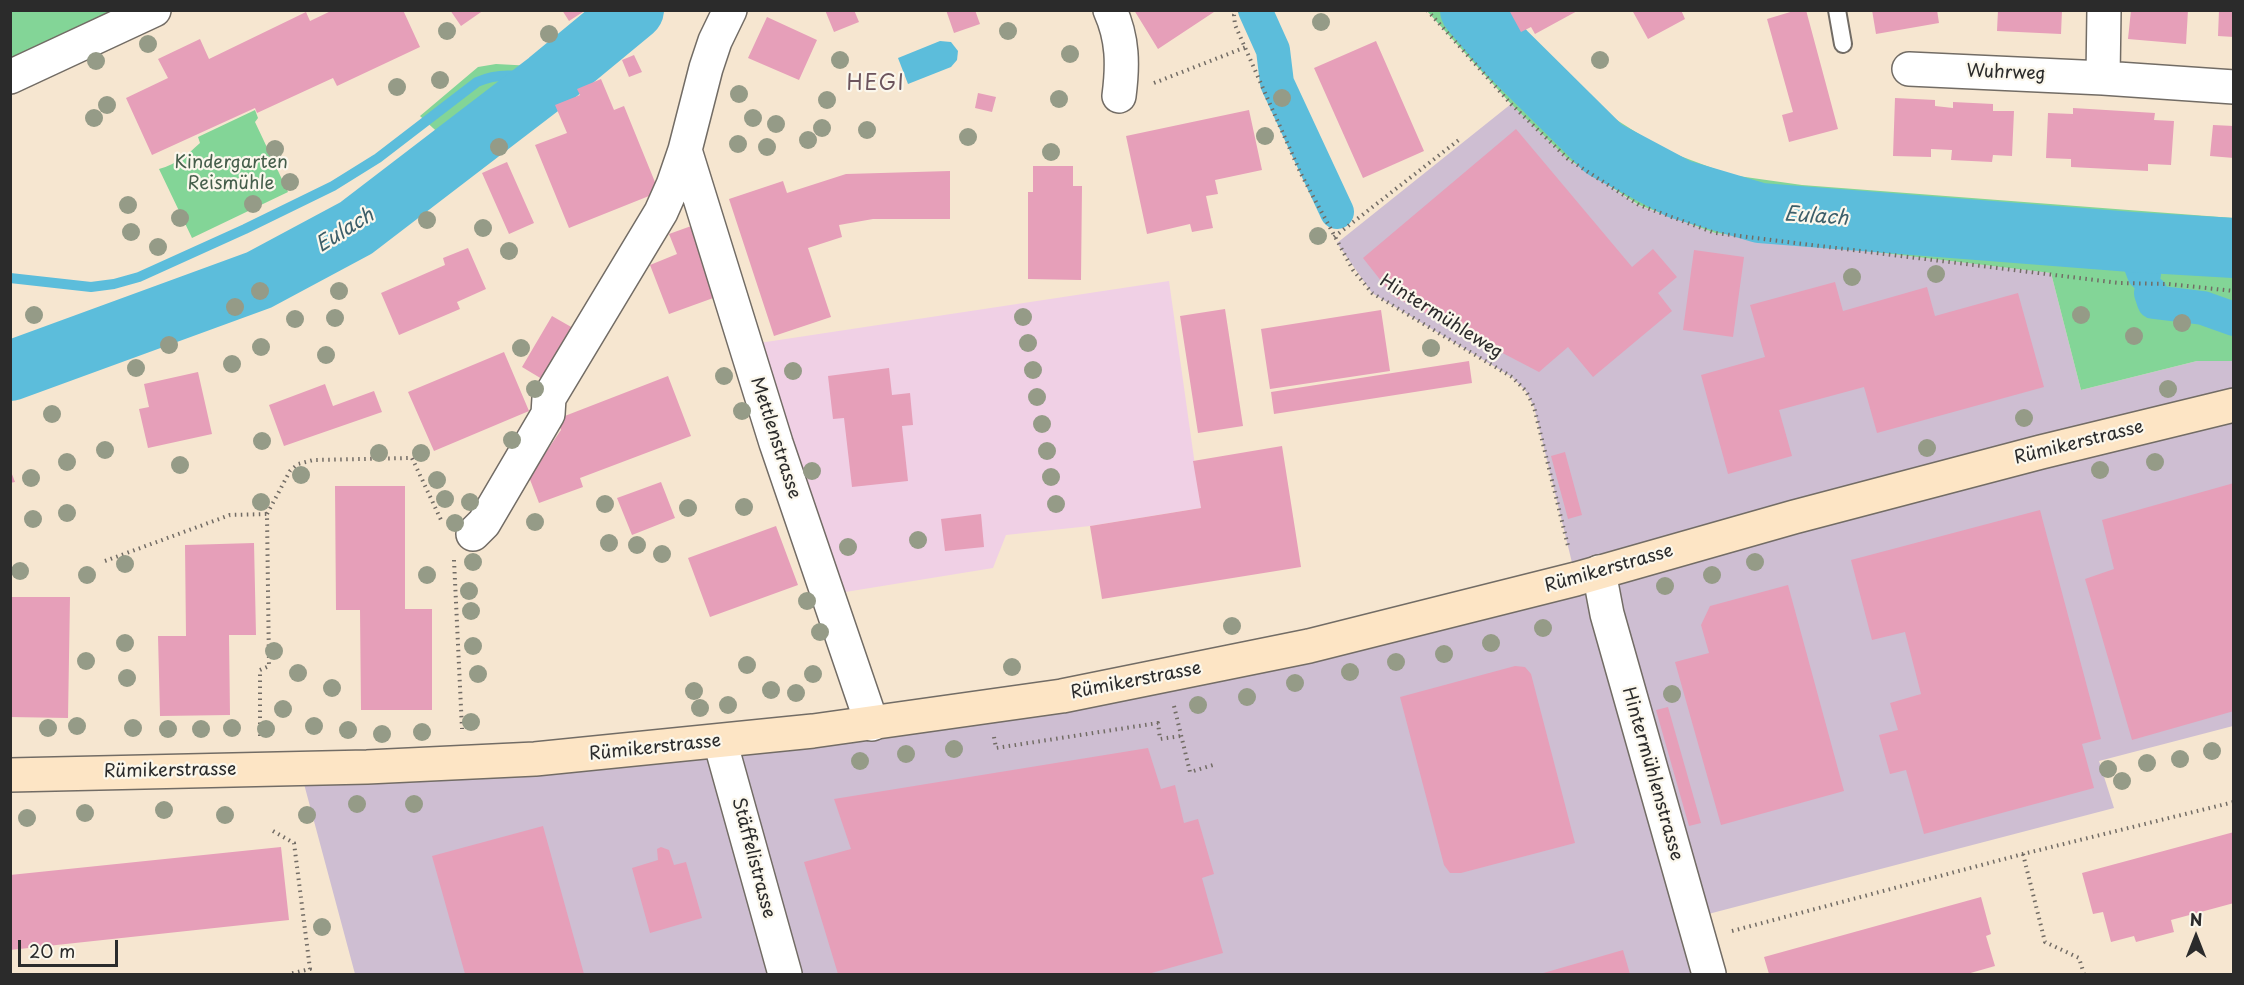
<!DOCTYPE html>
<html>
<head>
<meta charset="utf-8">
<style>
	body { margin:0 }
	#map { position:relative; width:2244px; height:985px; overflow:hidden; background:#f6e6d0; font-family:"Playpen Sans",sans-serif }
	canvas { display:block }
	.frame { position:absolute; inset:0; border:12px solid #2b2b2b; pointer-events:none }
	.north { position:absolute; left:2166px; top:907px; width:60px; height:60px; -webkit-text-stroke:4px #fbf7ec; paint-order:stroke; rotate:0deg; font-size:16px; font-weight:700; line-height:24px; text-align:center; color:#2b2b2b }
	.north::after { content:''; display:block; margin:auto; width:21px; height:27px; background:#2b2b2b; clip-path:polygon(50% 0,100% 100%,50% 72%,0 100%) }
	.scale { position:absolute; left:18px; top:940px; width:100px; height:27px; box-sizing:border-box; border:3px solid #2b2b2b; border-top:0; padding-left:8px; font-size:18px; line-height:21px; white-space:nowrap; color:#2b2b2b; -webkit-text-stroke:4px #fbf7ec; paint-order:stroke }
</style>
</head>
<body>
<div id="map">
<canvas width="2244" height="985"></canvas>
<div class="frame"></div>
<div class="north">N</div>
<div class="scale">20 m</div>
</div>
<script>
const context = document.querySelector('canvas').getContext('2d');
context.lineJoin = 'round';
function paint(path, color) {
  context.fillStyle = color;
  context.fill(path, 'evenodd');
}
function stroke(path, color, width, dash) {
  context.strokeStyle = color;
  context.lineWidth = width;
  context.lineCap = dash ? 'butt' : 'round';
  context.setLineDash(dash || []);
  context.stroke(path);
}
function drawText(font, color, halo, rows, align = 'center') {
  context.font = font + ' "Playpen Sans",sans-serif';
  context.lineWidth = 4.5;
  context.setLineDash([]);
  context.textBaseline = 'middle';
  context.strokeStyle = halo;
  context.fillStyle = color;
  for (const [text, x, y, turn = 0] of rows) {
    context.save();
    context.translate(x, y);
    context.rotate((+turn || 0) * Math.PI / 180);
    context.textAlign = isNaN(turn) ? turn : align;
    if (halo) context.strokeText(text, 0, 0);
    context.fillText(text, 0, 0);
    context.restore();
  }
}
paint(new Path2D(`
	M1169,281L1201,508L1090,526L1006,535L993,568L827,595L746,345Z`), '#f0d0e5');
paint(new Path2D(`
	M1511,104L1568,159L1638,205L1715,233L2051,273L2081,390L2197,361H2233V726L2099,761L2114,808L1693,918L1709,974H355L300,769L813,731L1576,579L1534,407L1526,391L1512,377L1372,293L1337,243Z`), '#cebed2');
paint(new Path2D(`
	M135,10L11,77L10,11Z
	M608,10L662,11L527,116L358,237L11,389V360L153,307L348,218L446,140L420,116L478,67L496,64L533,66L546,60Z
	M1427,11H1495L1519,36L1601,110L1664,150L1731,175L1802,185L2233,218V361H2197L2081,390L2051,273L1715,233L1639,205L1568,159L1511,104Z
	M255,110L258,118L255,122L288,192L192,238L159,169C177,164 187,155 200,143L198,137Z`), '#83d597');
paint(new Path2D(`
	M940,41L951,42L958,51L957,60L951,67L908,84L898,58Z`), '#5cbddb');
stroke(new Path2D(`
	M10,278L91,287L114,284L139,277L245,229L333,186L378,158L477,82C501,71 523,76 548,81`), '#5cbddb', 10);
stroke(new Path2D(`
	M1255,10L1273,50L1277,83L1337,212
	M2132,242L2144,274
	M2151,293L2154,302L2203,308L2234,319`), '#5cbddb', 34);
stroke(new Path2D(`
	M1470,10L1505,51L1604,149L1679,189L1760,213L2132,242L2234,248
	M10,371L259,280L356,228L548,81L634,10`), '#5cbddb', 60);
paint(new Path2D(`
	M333,10H403L420,47L337,86L333,78L257,113L255,108L152,155L126,98L168,78L158,59L200,39L209,59L306,12L310,21Z
	M450,10H484L461,26Z
	M562,10H586L569,21Z
	M825,10H854L859,22L834,32Z
	M946,10H975L980,24L954,33Z
	M1134,10H1217L1158,49Z
	M1509,10H1579L1535,34L1531,27L1521,32Z
	M1632,10H1681L1685,19L1648,39Z
	M1797,10H1806L1838,129L1789,142L1782,115L1793,112L1767,19Z
	M1872,10H1937L1939,23L1876,34Z
	M1998,10H2062L2061,34L1997,31Z
	M2131,10H2188L2186,44L2128,39Z
	M2219,10H2234V37L2218,36Z
	M767,17L817,40L799,80L748,58Z
	M1376,41L1424,151L1363,178L1314,68Z
	M634,55L642,72L629,77L622,60Z
	M601,79L614,110L624,106L659,192L569,228L535,145L567,133L555,105L580,95L577,89Z
	M978,93L996,97L992,112L975,108Z
	M1895,98L1935,100V106L1953,108V102L1993,104V111H2014L2012,156L1993,155L1992,162L1951,160L1952,150L1931,149V157L1893,156Z
	M2073,108L2155,113L2154,120L2174,121L2171,165L2148,164V171L2071,167V159L2046,158L2048,113L2073,114Z
	M1249,110L1262,170L1215,180L1218,194L1206,196L1213,228L1192,232L1190,224L1147,234L1126,136Z
	M2213,125L2234,126V158L2210,156Z
	M1516,129L1632,267L1653,249L1677,277L1658,293L1672,311L1593,377L1568,347L1539,372L1393,296L1363,258Z
	M507,162L534,223L509,234L482,173Z
	M1033,166H1073V186H1082L1081,280L1028,279V192H1033Z
	M950,171V219H873L839,225L842,237L808,248L831,317L774,336L729,199L783,181L787,193L846,174Z
	M694,225L705,255L701,257L716,297L669,314L650,265L677,254L669,234Z
	M468,248L486,289L457,302L460,309L399,335L381,293L445,265L443,258Z
	M1694,250L1744,257L1733,337L1683,330Z
	M1835,282L1843,311L1927,287L1935,316L2018,293L2044,387L1877,433L1864,387L1779,410L1792,456L1728,474L1701,375L1765,357L1750,305Z
	M1225,309L1243,426L1198,433L1180,316Z
	M1381,310L1390,371L1270,389L1261,329Z
	M552,316L573,328L542,379L522,367Z
	M504,352L529,411L434,451L408,392Z
	M1469,361L1472,383L1274,414L1271,392Z
	M889,368L892,395L910,393L913,425L902,426L908,481L852,487L844,418L833,419L828,376Z
	M198,372L212,434L148,448L139,409L149,407L144,384Z
	M668,376L691,436L580,478L583,487L539,503L529,477L561,430L557,419Z
	M325,384L333,406L374,391L382,412L284,446L269,405Z
	M1282,446L1301,567L1102,599L1090,526L1201,508L1193,461Z
	M1565,452L1582,515L1568,519L1551,456Z
	M10,469L15,482L10,483Z
	M661,482L675,518L632,535L617,498Z
	M2234,483V711L2132,740L2085,579L2114,569L2102,520Z
	M335,486H405V609H432V710H361L360,610H336Z
	M2040,510L2101,739L2082,744L2094,788L1924,834L1906,770L1890,774L1879,735L1898,730L1890,703L1921,694L1905,632L1872,640L1851,560Z
	M981,514L984,547L945,551L941,519Z
	M776,526L798,585L710,617L688,558Z
	M254,543L256,635H229L230,715L160,716L158,636H186L185,545Z
	M1788,585L1844,791L1721,825L1675,662L1709,653L1701,625L1710,606Z
	M10,597H70L68,718L10,717Z
	M1515,666L1525,667L1531,674L1575,843L1461,873H1450L1444,865L1400,697Z
	M1668,707L1701,823L1689,826L1656,710Z
	M1148,748L1161,789L1175,785L1184,823L1198,819L1214,874L1202,878L1223,953L1148,974H838L804,862L851,849L834,799Z
	M543,826L584,974H465L432,856Z
	M2234,832V903L2171,920L2174,932L2136,942L2134,936L2111,942L2103,912L2093,914L2082,873Z
	M281,847L289,920L10,950V875Z
	M661,847L669,850L674,865L686,862L702,918L650,933L632,868L658,860L657,849Z
	M1981,897L1991,934L1986,936L1995,966L1967,974H1769L1764,957Z
	M1623,950L1630,974H1540Z`), '#e69fb9');
const service = new Path2D(`
	M1837,10L1843,44`);
const minor = new Path2D(`
	M730,10L715,41L706,68L685,150L776,443L872,724
	M1110,10C1123,39 1123,65 1119,96
	M1909,69L2103,78L2104,10
	M10,77L154,10
	M2103,78L2234,87
	M473,534L484,523L548,414L549,398L661,212L673,185L685,150
	M1599,572L1607,614L1709,974
	M720,741L785,974`);
const secondary = new Path2D(`
	M10,775L367,767L535,759L813,731L1062,696L1309,646L1576,579L1794,517L2041,452L2234,405`);
stroke(service, '#726c65', 20);
stroke(minor, '#726c65', 36);
stroke(secondary, '#726c65', 36);
stroke(new Path2D(`
	M1238,10L1234,15L1235,25L1301,174L1353,270L1372,293L1512,377L1526,391L1534,407L1568,546
	M1427,10L1511,104L1568,159L1639,205L1715,233L2119,283L2169,284L2234,291
	M1154,83L1246,47
	M1334,237L1460,139
	M454,560L462,729
	M105,561L230,515L267,514
	M1174,706L1190,772L1213,765
	M260,736V670L269,666L267,514L290,471L298,464L313,460L412,458L442,522
	M994,737L996,748L1158,723L1160,739L1181,736
	M273,831L294,843L310,969L289,974
	M2023,854L2045,942L2079,958L2084,974
	M1732,931L2023,854L2234,802`), '#726c65', 4, [1.5, 4.5]);
stroke(service, '#fff', 16);
stroke(minor, '#fff', 33);
stroke(secondary, '#fde5c5', 33);
context.fillStyle = '#959b87';
for (const [x, y] of [
	[1321,22],
	[447,31],
	[1008,31],
	[549,34],
	[148,44],
	[1070,54],
	[840,60],
	[1600,60],
	[96,61],
	[440,80],
	[397,87],
	[739,94],
	[1282,98],
	[1059,99],
	[827,100],
	[107,105],
	[94,118],
	[753,118],
	[776,124],
	[822,128],
	[867,130],
	[1265,136],
	[968,137],
	[808,140],
	[738,144],
	[499,147],
	[767,147],
	[275,149],
	[1051,152],
	[290,182],
	[253,204],
	[128,205],
	[180,218],
	[427,220],
	[483,228],
	[131,232],
	[1318,236],
	[158,247],
	[509,251],
	[1936,274],
	[1852,277],
	[260,291],
	[339,291],
	[235,307],
	[34,315],
	[2081,315],
	[1023,317],
	[335,318],
	[295,319],
	[2182,323],
	[2134,336],
	[1028,343],
	[169,345],
	[261,347],
	[521,348],
	[1431,348],
	[326,355],
	[232,364],
	[136,368],
	[1033,370],
	[793,371],
	[724,376],
	[535,389],
	[2168,389],
	[1037,397],
	[742,411],
	[52,414],
	[2024,418],
	[1042,424],
	[512,440],
	[262,441],
	[1927,448],
	[105,450],
	[1047,451],
	[379,453],
	[421,453],
	[67,462],
	[2155,462],
	[180,465],
	[2100,470],
	[812,471],
	[301,475],
	[1051,477],
	[31,478],
	[437,480],
	[445,499],
	[261,502],
	[470,502],
	[605,504],
	[1056,504],
	[744,507],
	[688,508],
	[67,513],
	[33,519],
	[535,522],
	[455,523],
	[918,540],
	[609,543],
	[637,545],
	[848,547],
	[662,554],
	[473,562],
	[1755,562],
	[125,564],
	[20,571],
	[87,575],
	[427,575],
	[1712,575],
	[1665,586],
	[469,591],
	[807,601],
	[471,611],
	[1232,626],
	[1543,628],
	[820,632],
	[125,643],
	[1491,643],
	[473,646],
	[274,651],
	[1444,654],
	[86,661],
	[1396,662],
	[747,665],
	[1012,667],
	[1350,672],
	[298,673],
	[478,674],
	[813,674],
	[127,678],
	[1295,683],
	[332,688],
	[771,690],
	[694,691],
	[796,693],
	[1672,694],
	[1247,697],
	[728,705],
	[1198,705],
	[700,708],
	[283,709],
	[471,722],
	[77,726],
	[314,726],
	[48,728],
	[133,728],
	[232,728],
	[168,729],
	[201,729],
	[266,729],
	[348,730],
	[422,732],
	[382,734],
	[954,749],
	[2212,751],
	[906,754],
	[2180,759],
	[860,761],
	[2147,763],
	[2108,769],
	[2122,781],
	[357,804],
	[414,804],
	[164,810],
	[85,813],
	[225,815],
	[307,815],
	[27,818],
	[322,927]
]) {
  context.beginPath();
  context.arc(x, y, 9, 0, 2 * Math.PI);
  context.fill();
}
drawText('18px', '#2b2b2b', '#fbf7ec', [
	["Wuhrweg",2006,73,2],
	["Hintermühleweg",1441,317,32],
	["Mettlenstrasse",775,438,72],
	["Rümikerstrasse",2079,443,-14],
	["Rümikerstrasse",1609,569,-16],
	["Rümikerstrasse",1136,681,-11],
	["Rümikerstrasse",655,748,-6],
	["Rümikerstrasse",170,771,-1],
	["Hintermühlenstrasse",1652,774,74],
	["Stäffelistrasse",753,858,75]
]);
drawText('18px', '#455e4b', '#fbf7ec', [
	["Kindergarten",231,163],
	["Reismühle",231,184]
]);
drawText('italic 20px', '#3c5e69', '#fbf7ec', [
	["Eulach",1816,217,4],
	["Eulach",345,231,-32]
]);
context.letterSpacing = '1.5px';
drawText('21px', '#6c545d', '#fbf7ec', [
	["HEGI",876,84]
]);
context.letterSpacing = '0px';
</script>
</body>
</html>
